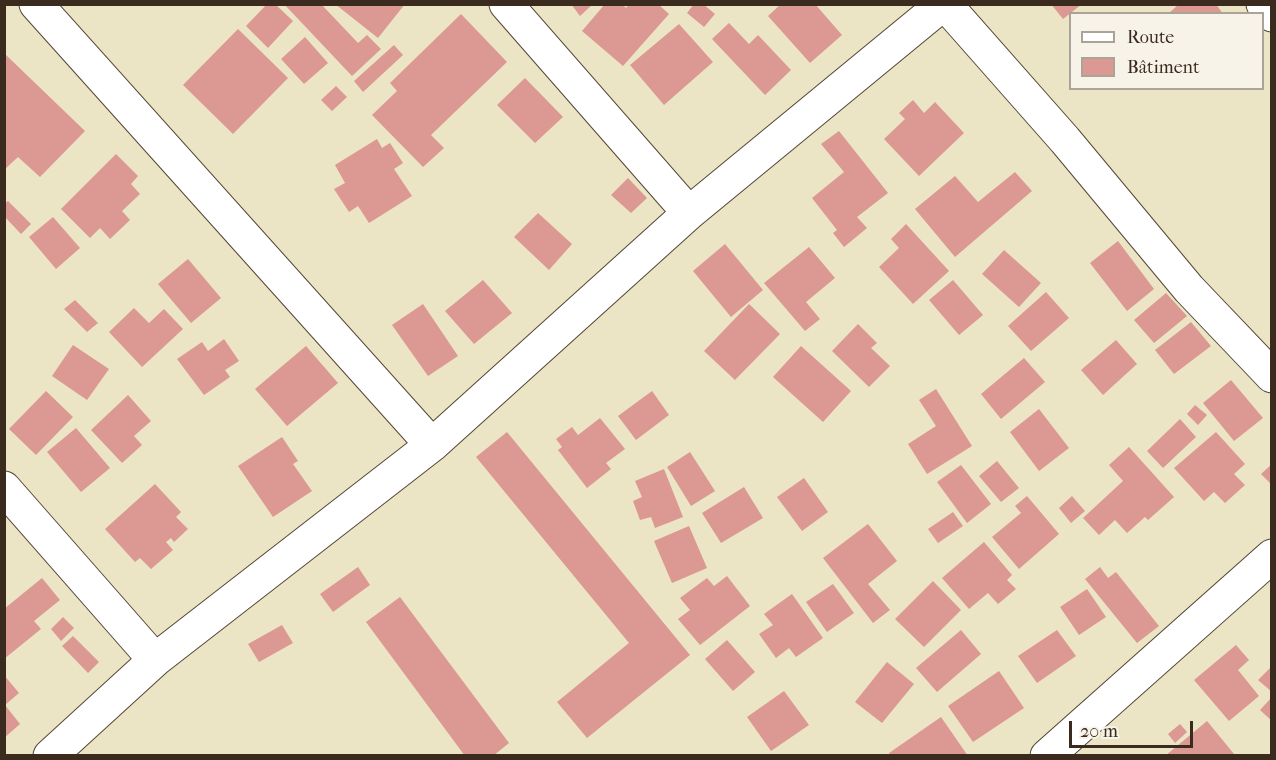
<!DOCTYPE html>
<html>
<head>
<meta charset="utf-8">
<style>
	body { margin:0 }
	#map { position:relative; width:1276px; height:760px; overflow:hidden; background:#ebe4c5; font-family:"IM FELL French Canon",serif }
	canvas { display:block }
	.frame { position:absolute; inset:0; border:6px solid #3b2a1e; pointer-events:none }
	.legend { position:absolute; left:1069px; top:12px; width:195px; height:78px; box-sizing:border-box; background:#f7f3e8; border:2px solid #aca397; margin:0; padding:8px 10px; list-style:none; font-size:18px; color:#3b2a1e }
	.legend li { display:flex; align-items:center; gap:12px; height:30px }
	.legend b { width:30px; border:2px solid #aca397 }
	.scale { position:absolute; left:1069px; top:721px; width:124px; height:27px; box-sizing:border-box; border:3px solid #3b2a1e; border-top:0; padding-left:8px; font-size:18px; line-height:21px; white-space:nowrap; color:#3b2a1e; -webkit-text-stroke:4px #f7f3e8; paint-order:stroke }
</style>
</head>
<body>
<div id="map">
<canvas width="1276" height="760"></canvas>
<div class="frame"></div>
<ul class="legend">
<li><b style="height:8px;background:#fff"></b>Route</li>
<li><b style="height:16px;background:#dc9893"></b>Bâtiment</li>
</ul>
<div class="scale">20 m</div>
</div>
<script>
const context = document.querySelector('canvas').getContext('2d');
context.lineJoin = 'round';
function paint(path, color) {
  context.fillStyle = color;
  context.fill(path, 'evenodd');
}
function stroke(path, color, width, dash) {
  context.strokeStyle = color;
  context.lineWidth = width;
  context.lineCap = dash ? 'butt' : 'round';
  context.setLineDash(dash || []);
  context.stroke(path);
}
paint(new Path2D(`
	M267,4H275L293,21L268,48L246,26Z
	M284,4H321L358,43L367,35L381,49L352,76Z
	M335,4H405L378,38Z
	M571,4H593L580,16Z
	M605,4H622L626,8L629,4H658L669,14L623,66L582,31Z
	M694,4H703L715,14L704,27L687,13Z
	M781,4H815L842,35L810,63L768,16Z
	M1051,4H1082L1063,19Z
	M1179,4H1216L1223,14H1168Z
	M461,14L507,62L431,135L444,148L423,167L372,115L397,91L390,83Z
	M729,23L749,44L758,35L791,70L765,95L712,39Z
	M679,24L713,62L664,105L630,65Z
	M238,29L288,78L233,134L183,85Z
	M305,37L328,63L304,84L281,59Z
	M394,45L403,55L363,92L354,81Z
	M6,55L85,131L40,177L18,157L4,170Z
	M525,78L563,117L535,143L497,105Z
	M336,86L347,97L332,111L321,100Z
	M913,100L924,113L935,102L964,133L919,176L884,139L905,119L899,113Z
	M839,131L888,193L857,217L867,228L844,247L833,233L837,230L812,198L844,172L821,144Z
	M377,139L382,148L390,143L403,163L394,169L412,196L369,223L358,206L349,212L334,189L345,183L335,165Z
	M116,154L138,176L131,184L140,194L122,211L130,220L110,239L100,228L90,238L61,209Z
	M1015,172L1032,191L955,257L915,209L955,176L978,202Z
	M628,178L647,198L631,213L611,195Z
	M8,201L31,224L21,234L4,216V204Z
	M538,213L572,244L549,270L514,237Z
	M53,217L80,248L56,269L29,237Z
	M906,224L949,271L913,304L879,267L899,248L891,239Z
	M1118,241L1154,289L1127,311L1090,263Z
	M725,244L763,290L731,317L693,271Z
	M809,247L835,278L806,302L820,319L805,331L764,283Z
	M1004,250L1041,283L1019,307L982,274Z
	M188,259L221,298L191,323L158,284Z
	M483,280L512,313L474,344L445,311Z
	M953,280L983,315L959,335L929,300Z
	M1046,292L1069,318L1031,351L1008,326Z
	M1166,293L1187,316L1154,343L1134,320Z
	M75,300L98,323L87,332L64,309Z
	M423,304L458,356L428,376L392,325Z
	M749,304L780,334L735,380L704,351Z
	M134,308L149,323L164,309L183,329L142,367L109,332Z
	M1191,322L1211,346L1174,374L1155,350Z
	M858,324L877,343L871,348L890,366L869,387L832,351Z
	M224,339L239,361L225,370L230,377L204,395L177,359L202,342L208,351Z
	M1116,340L1137,364L1103,395L1081,370Z
	M73,345L109,369L87,400L52,376Z
	M306,346L338,383L287,426L255,389Z
	M801,346L851,391L823,422L773,377Z
	M1024,358L1045,382L1001,419L981,394Z
	M1231,380L1263,418L1234,441L1203,403Z
	M936,389L972,446L927,474L908,444L936,426L919,400Z
	M46,391L73,417L36,455L9,429Z
	M652,391L669,415L636,440L618,416Z
	M128,395L151,421L134,436L142,445L122,463L91,430Z
	M1195,405L1207,415L1198,425L1187,414Z
	M1039,409L1069,448L1039,471L1010,432Z
	M600,418L625,449L606,463L611,469L587,488L558,450L562,447L556,439L572,427L578,435Z
	M1180,419L1196,437L1163,468L1147,451Z
	M76,428L110,468L81,492L47,452Z
	M507,432L690,655L587,738L557,702L629,643L476,457Z
	M1216,432L1245,464L1234,474L1245,485L1225,503L1214,492L1204,501L1174,468Z
	M282,437L298,461L293,464L312,491L273,517L238,466Z
	M1129,447L1174,497L1148,520L1145,517L1127,533L1115,520L1099,535L1083,518L1123,481L1109,465Z
	M690,452L715,491L691,506L667,467Z
	M997,461L1019,488L1001,502L979,476Z
	M1272,464V485L1261,474Z
	M961,465L991,504L967,523L937,482Z
	M664,469L683,517L655,528L651,517L640,520L633,501L642,497L635,481Z
	M804,478L828,512L802,531L777,497Z
	M155,484L181,512L176,517L188,529L174,542L171,538L166,542L173,550L151,569L140,558L135,562L105,529Z
	M744,487L763,518L721,543L702,513Z
	M1027,496L1059,534L1019,569L992,537L1021,513L1015,506Z
	M1072,496L1085,511L1071,523L1059,508Z
	M953,512L963,526L938,543L928,529Z
	M868,524L897,561L868,584L890,610L873,623L823,558Z
	M689,526L707,568L672,583L654,541Z
	M984,542L1012,575L1007,580L1016,589L998,604L988,593L969,609L942,578Z
	M358,567L370,585L333,612L320,594Z
	M1100,567L1108,578L1116,572L1159,626L1137,643L1085,579Z
	M727,576L750,606L700,645L678,619L690,610L680,598L707,578L714,586Z
	M42,578L60,600L34,621L41,629L4,659V609Z
	M933,581L961,610L924,647L895,619Z
	M833,584L854,613L827,632L806,602Z
	M1087,589L1106,617L1079,635L1060,607Z
	M792,594L823,638L796,657L789,648L776,658L759,634L773,625L764,614Z
	M400,597L509,743L493,756H465L366,622Z
	M63,617L74,628L61,641L51,629Z
	M282,625L293,643L259,662L248,644Z
	M961,630L981,654L937,692L916,668Z
	M1057,630L1076,656L1037,683L1018,656Z
	M73,636L99,662L88,673L62,646Z
	M727,640L755,672L733,691L705,659Z
	M1236,645L1249,660L1238,670L1259,696L1229,721L1194,680Z
	M887,662L914,684L882,723L855,702Z
	M1272,666V692L1258,680Z
	M999,671L1024,708L973,742L948,706Z
	M4,675L19,693L5,705L20,724L4,738Z
	M784,691L809,725L771,751L747,717Z
	M1272,697V721L1260,710Z
	M941,717L968,756H891L889,753Z
	M1207,721L1234,754L1231,756H1165Z
	M1180,724L1187,732L1175,743L1168,734Z`), '#dc9893');
const minor = new Path2D(`
	M36,4L432,445
	M506,4L689,213
	M945,4L1065,140L1189,289L1272,376
	M1263,4L1272,15
	M4,488L155,660
	M50,756L155,660L432,445L689,213L943,4
	M1047,756L1272,556`);
stroke(minor, '#554637', 35);
stroke(minor, '#fff', 33);
</script>
</body>
</html>
